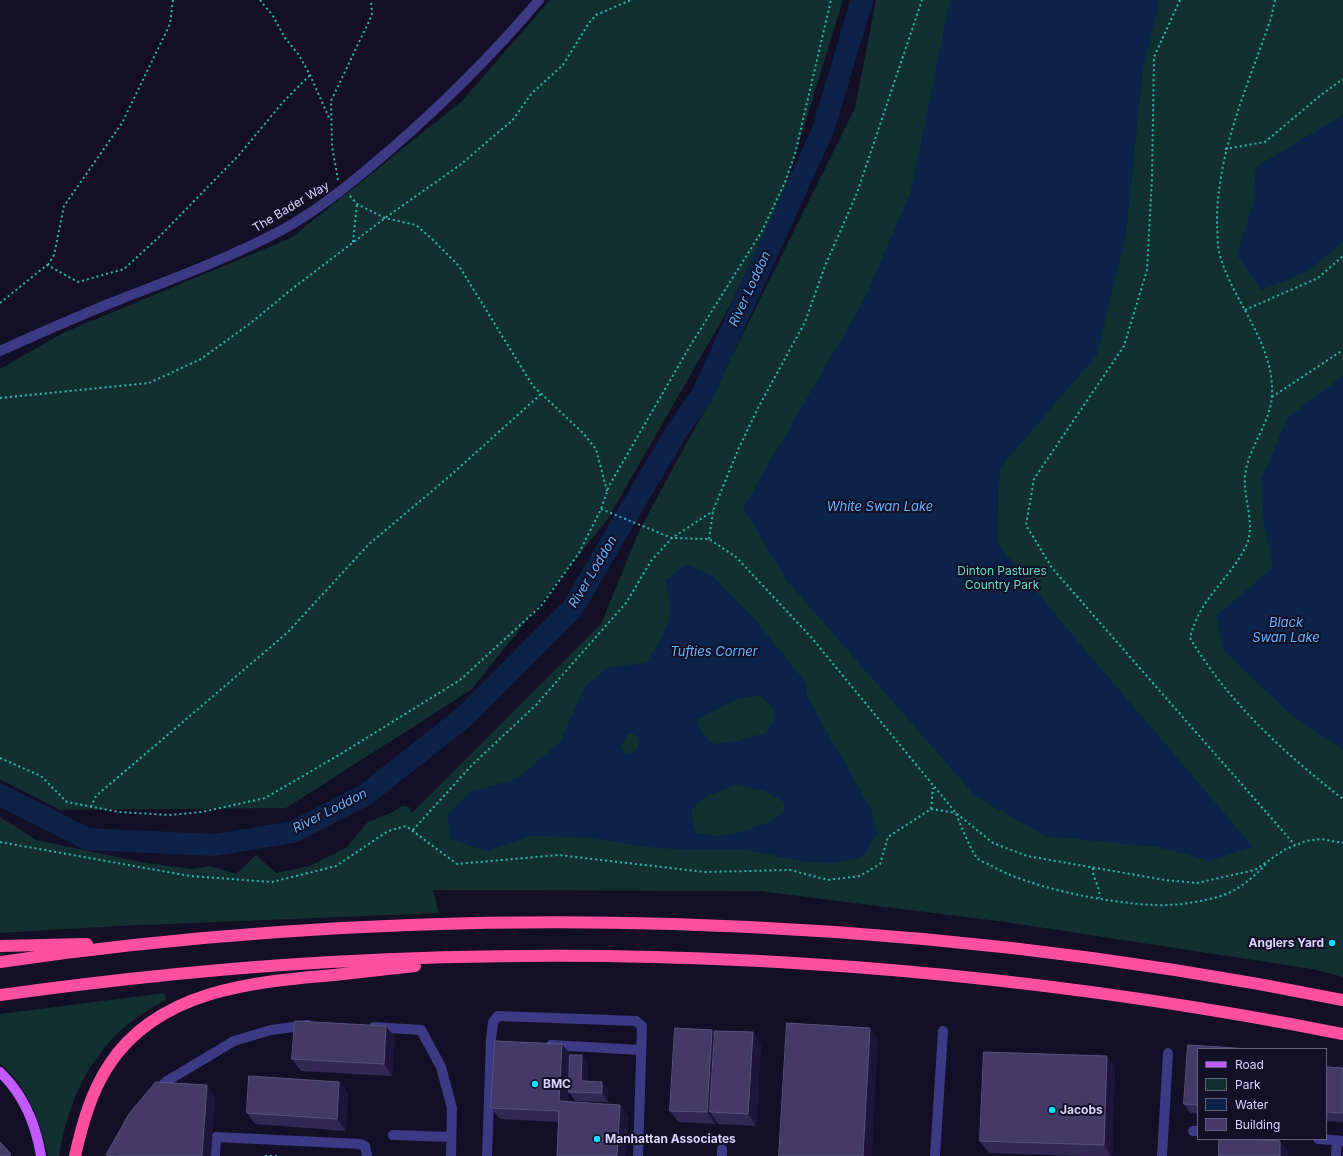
<!DOCTYPE html>
<html>
<head>
<meta charset="utf-8">
<style>
	body { margin:0 }
	#map { position:relative; width:1343px; height:1156px; overflow:hidden; background:#130f26; font-family:Inter,sans-serif }
	canvas { display:block }
	.legend { position:absolute; left:1197px; top:1048px; width:130px; height:92px; box-sizing:border-box; background:#130f26; border:1px solid #625e7d; margin:0; padding:5px 7px; list-style:none; font-size:12px; color:#d9d4ff }
	.legend li { display:flex; align-items:center; gap:8px; height:20px }
	.legend b { width:20px; border:1px solid #625e7d }
</style>
</head>
<body>
<div id="map">
<canvas width="1343" height="1156"></canvas>
<ul class="legend">
<li><b style="height:5px;background:#c25bff"></b>Road</li>
<li><b style="height:11px;background:#12302f"></b>Park</li>
<li><b style="height:11px;background:#0c2248"></b>Water</li>
<li><b style="height:11px;background:#433a66"></b>Building</li>
</ul>
</div>
<script>
const context = document.querySelector('canvas').getContext('2d');
context.lineJoin = 'round';
function paint(path, color) {
  context.fillStyle = color;
  context.fill(path, 'evenodd');
}
function stroke(path, color, width, dash) {
  context.strokeStyle = color;
  context.lineWidth = width;
  context.lineCap = dash ? 'butt' : 'round';
  context.setLineDash(dash || []);
  context.stroke(path);
}
function drawText(font, color, halo, rows, align = 'center') {
  context.font = font + ' Inter,sans-serif';
  context.lineWidth = 4;
  context.setLineDash([]);
  context.textBaseline = 'middle';
  context.strokeStyle = halo;
  context.fillStyle = color;
  for (const [text, x, y, turn = 0] of rows) {
    context.save();
    context.translate(x, y);
    context.rotate((+turn || 0) * Math.PI / 180);
    context.textAlign = isNaN(turn) ? turn : align;
    if (halo) context.strokeText(text, 0, 0);
    context.fillText(text, 0, 0);
    context.restore();
  }
}
paint(new Path2D(`
	M550,0H843L784,192L730,306L607,520L471,690L286,808L60,810L0,779V369L63,333L291,238L461,102Z
	M876,0H1343V977L1312,969L1005,922L759,891L433,890L439,913L119,926L0,933V817L36,840L141,862L192,869L210,866L236,874L256,855L276,873L309,866L346,848L368,822L391,813L402,806L409,807L412,813L601,624L640,529L708,404L855,108Z
	M165,993L166,1000C101,1032 71,1086 59,1156H48C40,1121 28,1087 0,1063V1014Z`), '#12302f');
paint(new Path2D(`
	M950,0H1160L1143,69L1126,234L1097,355L1000,468L997,543L1070,632L1253,847L1210,861L1158,847L1045,836L976,797L787,581L743,508L865,298L911,191Z
	M1343,115V242L1307,272L1261,290L1237,255L1253,204L1256,167Z
	M1343,376V750L1291,715L1224,651L1216,616L1273,567L1264,524L1261,479L1288,417Z
	M686,565L713,576L756,621L807,684V697L871,809L877,835L862,857L834,863L805,862L748,850H690L648,847L582,837L532,836L487,851L450,839L447,815L471,791L517,779L560,742L586,685L608,668L647,662C668,628 674,621 666,580ZM760,696L773,707V721L766,733L736,741L713,744L701,732L698,719C722,708 732,697 760,696ZM627,734H633L638,738V746L635,752L628,754L621,748ZM737,785L765,791L784,802V813L768,823L733,834L718,836L696,833C695,827 691,817 692,811C696,799 726,788 737,785Z`), '#0c2248');
stroke(new Path2D(`
	M0,795L87,839L215,845L293,832L365,795L464,717L572,609L676,432L702,395L823,130L862,0`), '#0c2248', 22);
stroke(new Path2D(`
	M260,0L273,16L285,38L299,55L310,75L330,120
	M1180,0L1154,57L1152,178L1147,270L1124,346L1034,479L1026,525L1052,568L1295,845
	M1275,0L1271,18C1248,86 1216,153 1217,226C1218,235 1217,246 1220,256C1234,303 1274,343 1272,394C1271,423 1248,447 1245,476C1243,500 1257,526 1245,548C1227,583 1200,597 1190,638C1228,702 1285,754 1343,799
	M1225,149L1265,142L1321,95L1343,79
	M338,180L332,146L331,101L372,15L371,0
	M350,196L357,204L385,218L416,225L432,239L459,266L533,386L583,433L596,449L607,491
	M353,242L357,204
	M48,265L54,255L64,206L122,123L170,24L173,0
	M0,303L47,265L78,282L124,269L159,237L239,155L283,102L310,75
	M1245,310L1318,278L1343,256
	M1272,397L1343,350
	M0,398L149,383L201,359L252,322L292,289L385,218L460,165L502,129L512,121L532,93L563,65L589,23L596,15L631,0
	M601,509L672,538L709,539L736,557L811,637L956,813L993,843L1027,856L1165,880L1197,883L1255,870L1284,850L1306,841L1321,839L1343,843
	M709,539L713,511L738,450L758,408L805,322L825,266L857,193L922,0
	M0,758L41,776L67,802L119,812L170,815L202,812L265,798L339,755L460,680L541,606L579,553L601,509L609,486L690,346L762,231L785,182L795,154L831,0
	M91,807L96,796L287,633L368,545L451,475L541,394
	M931,809L956,813
	M956,814C961,825 970,849 977,858C980,861 986,863 990,865C1029,888 1108,903 1154,905C1173,906 1194,903 1214,898C1235,893 1251,880 1266,864
	M413,830L472,765L536,705L626,603L651,561L672,538L713,511
	M0,842L190,876L272,882L336,866L388,831L406,826L457,864L558,855L705,872L790,870L828,880L860,876L880,864L888,837L931,809L933,788
	M1093,868C1092,879 1101,886 1099,898
	M265,1156H277`), '#2fb8b0', 2, [2, 3]);
stroke(new Path2D(`
	M0,351C40,333 80,315 121,299C175,278 229,258 280,231C321,209 356,179 391,149C444,103 494,53 539,0
	M374,1027L421,1030L441,1067L452,1108L451,1156
	M551,1045L641,1050
	M156,1092L167,1081L234,1041L271,1030L308,1025
	M1193,1131H1198
	M393,1135L451,1137
	M1318,1139L1343,1141
	M215,1156L216,1137L360,1144L365,1146L367,1156
	M487,1156L491,1040L493,1022L498,1016L636,1021L642,1026L638,1156
	M722,1156V1149
	M935,1156L943,1031
	M1162,1156L1168,1053
	M1336,1156L1337,1140`), '#3d3a85', 10);
stroke(new Path2D(`
	M0,1072C23,1094 36,1125 41,1156`), '#c25bff', 10);
stroke(new Path2D(`
	M0,946L87,944
	M0,962C442,898 905,912 1343,1000
	M0,995C110,980 220,968 331,962C669,943 1011,968 1343,1034
	M75,1156C82,1125 91,1092 109,1065C158,990 253,982 334,975C361,972 388,969 415,966`), '#ff4fa3', 12);
paint(new Path2D(`
	M712,1030L715,1034L761,1044L756,1126L718,1124L716,1120L715,1124L678,1122L670,1111Z
	M395,1037L392,1076L301,1071L292,1059Z
	M562,1044L570,1056L588,1064V1081L608,1090V1102L575,1101L569,1092L570,1063L568,1102L620,1105L628,1116L626,1156H557L558,1122L500,1119L491,1108Z
	M1198,1049V1114L1190,1113L1184,1104Z
	M1107,1056L1115,1068L1112,1156H1081L989,1153L980,1141Z
	M1326,1067L1343,1068V1122L1326,1121Z
	M339,1082L348,1093L346,1131L255,1124L247,1113Z`), '#312854');
paint(new Path2D(`
	M386,1026L395,1037L392,1076L384,1064Z
	M870,1028L878,1039L872,1156H863Z
	M712,1030L720,1042L710,1112L716,1120L715,1124L707,1112Z
	M753,1032L761,1044L756,1126L748,1114Z
	M562,1044L571,1056L568,1113L559,1101Z
	M582,1055L588,1064V1090L581,1081Z
	M1107,1056L1115,1068L1112,1156H1111L1104,1145Z
	M339,1082L348,1093L346,1131L337,1119Z
	M602,1082L608,1090V1102L602,1093Z
	M207,1085L215,1097L211,1156H202Z
	M620,1105L628,1116L626,1156H617Z
	M1280,1141L1289,1152L1288,1156H1280Z`), '#1d163a');
const building = new Path2D(`
	M295,1021L386,1026L384,1064L292,1059Z
	M787,1023L870,1028L863,1156H779Z
	M675,1028L712,1030L707,1112L670,1111Z
	M715,1031L753,1032L748,1114L710,1112Z
	M495,1041L562,1044L559,1101L620,1105L617,1156H557L559,1111L491,1108Z
	M1188,1045L1251,1049H1198V1105L1184,1104Z
	M984,1052L1107,1056L1104,1145L980,1141Z
	M570,1055H582L581,1081L602,1082V1093L569,1092Z
	M1326,1067L1343,1068V1113L1326,1112Z
	M249,1076L339,1082L337,1119L247,1113Z
	M156,1082L207,1085L202,1156H118L106,1155L129,1114Z
	M1219,1139H1250L1280,1141V1156H1219Z
	M0,1142L11,1154L9,1156H0Z`);
paint(building, '#433a66');
stroke(building, '#5a527e', 1);
for (const [x, y, r, color] of [
	[1332,943,4,"#00e5ff"],
	[535,1084,4,"#00e5ff"],
	[1052,1110,4,"#00e5ff"],
	[597,1139,4,"#00e5ff"]
]) {
  const dot = new Path2D();
  dot.arc(x, y, r, 0, 2 * Math.PI);
  context.fillStyle = color;
  context.fill(dot);
  stroke(dot, '#130f26', 1.5);
}
drawText('12px', '#d9d4ff', '#130f26', [
	["The Bader Way",291,207,-31]
]);
drawText('12px', '#5fe0c0', '#130f26', [
	["Dinton Pastures",1002,571],
	["Country Park",1002,585]
]);
drawText('bold 12px', '#d9d4ff', '#130f26', [
	["Anglers Yard",1324,943,"right"],
	["BMC",543,1084],
	["Jacobs",1060,1110],
	["Manhattan Associates",605,1139]
], 'left');
drawText('italic 13px', '#62b6ff', '#130f26', [
	["River Loddon",750,289,-65],
	["White Swan Lake",880,507],
	["River Loddon",593,572,-59],
	["Black",1286,623],
	["Swan Lake",1286,638],
	["Tufties Corner",714,652],
	["River Loddon",330,811,-27]
]);
</script>
</body>
</html>
